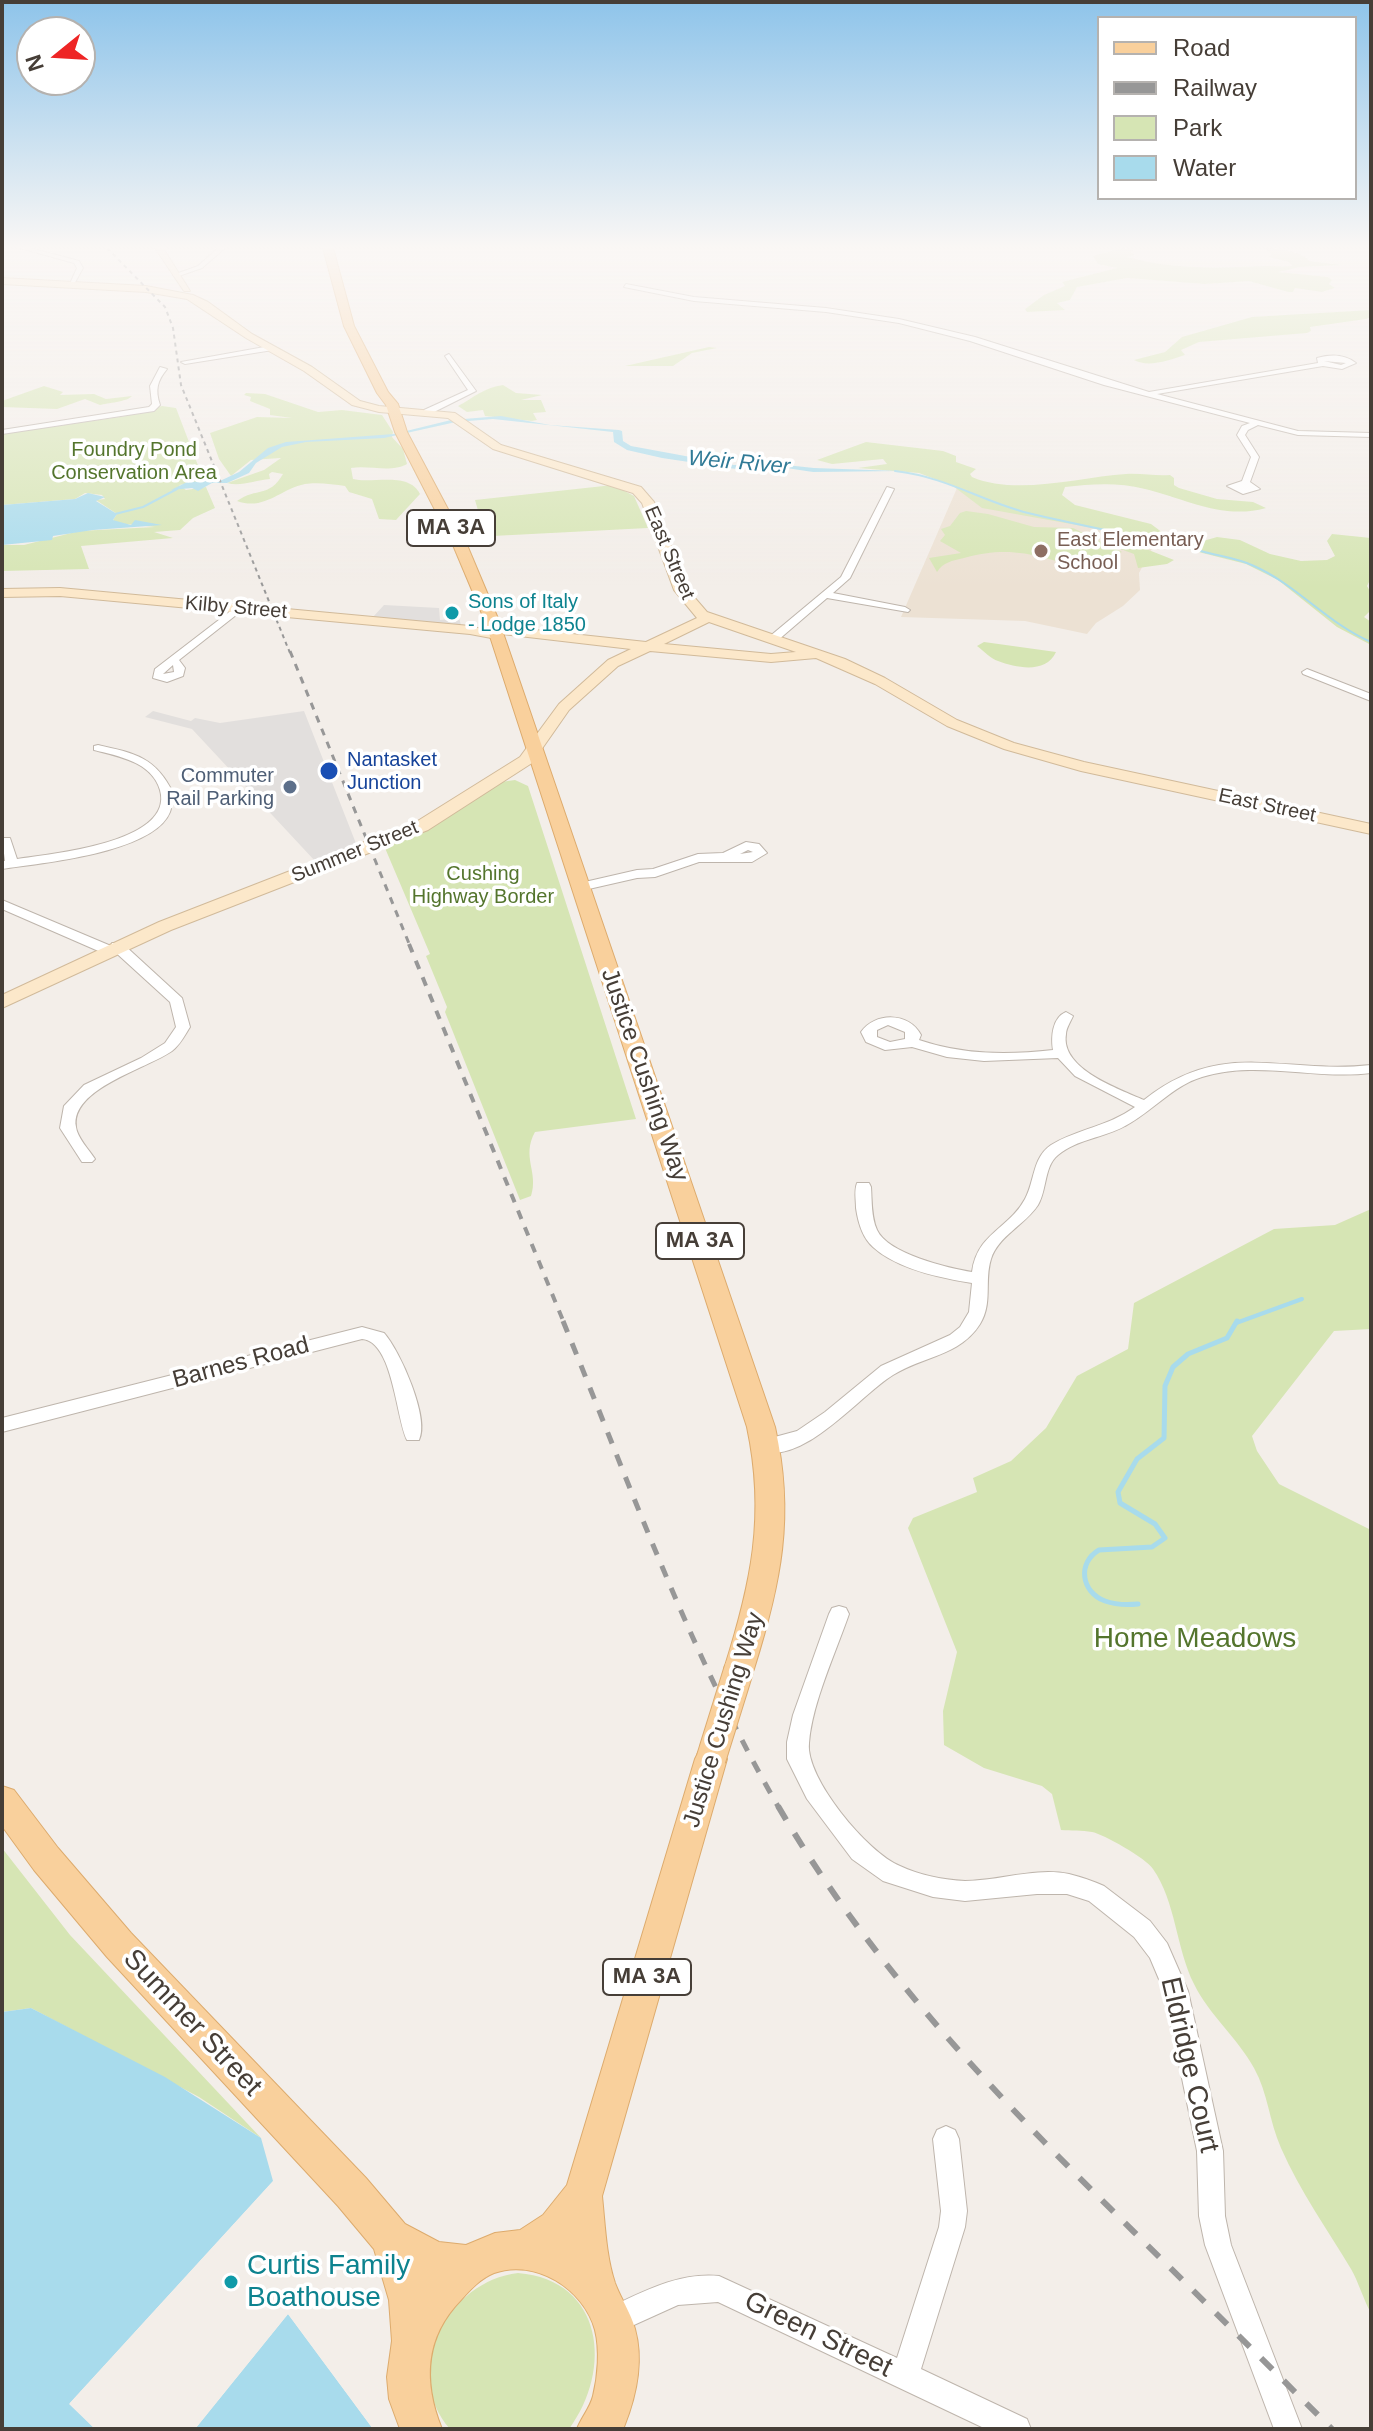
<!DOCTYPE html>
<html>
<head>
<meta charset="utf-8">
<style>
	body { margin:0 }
	#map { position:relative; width:1373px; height:2431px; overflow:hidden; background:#f3eee9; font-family:Helvetica,sans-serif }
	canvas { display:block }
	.frame { position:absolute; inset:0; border:4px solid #463e37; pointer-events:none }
	.legend { position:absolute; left:1097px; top:16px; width:260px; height:184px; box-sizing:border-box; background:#fff; border:2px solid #b5b2af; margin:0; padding:10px 14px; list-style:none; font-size:24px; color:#463e37 }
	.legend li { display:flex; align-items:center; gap:16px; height:40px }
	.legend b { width:40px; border:2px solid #b5b2af }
	.north { position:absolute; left:16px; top:16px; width:80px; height:80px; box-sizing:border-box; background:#fff; border:2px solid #b5b2af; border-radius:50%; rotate:252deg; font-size:22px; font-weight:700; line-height:32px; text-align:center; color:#463e37 }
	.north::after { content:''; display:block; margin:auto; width:28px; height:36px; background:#ee2525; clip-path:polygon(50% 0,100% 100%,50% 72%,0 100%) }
</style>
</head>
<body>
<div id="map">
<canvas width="1373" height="2431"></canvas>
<div class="frame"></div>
<ul class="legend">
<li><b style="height:10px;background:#f9d09c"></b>Road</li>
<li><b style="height:10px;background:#979797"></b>Railway</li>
<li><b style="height:22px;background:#d6e5b4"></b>Park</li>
<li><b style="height:22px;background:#a8dbec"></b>Water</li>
</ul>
<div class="north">N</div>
</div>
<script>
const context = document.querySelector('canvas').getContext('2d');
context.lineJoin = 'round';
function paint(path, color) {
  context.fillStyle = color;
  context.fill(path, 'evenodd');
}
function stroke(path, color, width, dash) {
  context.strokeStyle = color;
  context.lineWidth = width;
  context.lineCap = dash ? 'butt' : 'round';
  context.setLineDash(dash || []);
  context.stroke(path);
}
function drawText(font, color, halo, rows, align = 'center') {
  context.font = font + ' Helvetica,sans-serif';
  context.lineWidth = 7;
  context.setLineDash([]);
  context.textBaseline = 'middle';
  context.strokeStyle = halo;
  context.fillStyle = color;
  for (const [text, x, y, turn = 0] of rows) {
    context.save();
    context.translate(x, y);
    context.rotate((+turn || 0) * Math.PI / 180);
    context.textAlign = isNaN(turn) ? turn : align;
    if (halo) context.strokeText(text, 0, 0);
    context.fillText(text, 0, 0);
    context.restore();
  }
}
paint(new Path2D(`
	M957,488L1158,538L1139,573L1140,590L1123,606L1096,623L1087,634L1025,621L901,617Z`), '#ece1d3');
paint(new Path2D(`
	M1123,248L1133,250L1131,252L1135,255L1127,257C1174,270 1219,268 1266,266C1275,266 1283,267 1292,266L1289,262L1269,257L1271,254L1266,248C1279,248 1305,253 1309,261L1341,265L1300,267L1278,272L1328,277L1332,280L1329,284L1335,288L1322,292L1295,288L1293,292H1288L1249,281L1205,284L1127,278L1077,287L1070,300L1057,303L1065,310L1027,312L1025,309L1044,295L1065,286L1062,282L1117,268L1098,264L1093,256Z
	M1371,310V317L1366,319L1310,327L1311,331L1307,333L1199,342L1181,350L1185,355C1170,360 1148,368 1134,360L1165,352L1182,337L1252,317Z
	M709,347L717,348L692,353L673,366H625Z
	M503,385L516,393L542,395L521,400H541L546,412L533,413L537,420L532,421L485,416L483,410L467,412L458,406C473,398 485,387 503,385Z
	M44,386L63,392L60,395L94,394L106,399L132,396C127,402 107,403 100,405L85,399L57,409L2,407V401Z
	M246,393L265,394L318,412L342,410L382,415L393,432L392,437L403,449L407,464C391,473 369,465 351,468L353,479C372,484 409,471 420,494L396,520L379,519L372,499L349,492L345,486C333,484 316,482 305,484C280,489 265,511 237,501C257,487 269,498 283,474L272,472L269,474L270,479C255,480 241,487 227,483L264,470L281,458L251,460L231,476L219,459L210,433L257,417L292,418L270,415V409L250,401L251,397L244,395Z
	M162,406L176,408L204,481L179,485L186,490L206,487L215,508L193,518L180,530L154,532L173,538L81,546L89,569L2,571V545H24L79,531L155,527L116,523L113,520L117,514L96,500L105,499L102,495L85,493L75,499L2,505V434L126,416Z
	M866,442L943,451L956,456V462L976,469L970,474L972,477C1016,496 1080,477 1126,474C1141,473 1155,476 1170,475L1174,478V485L1179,488L1217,499L1253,502L1266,508C1223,520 1186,499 1145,489C1117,482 1092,484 1065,487L1062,495L1075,505L1151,524L1167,536L1203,541L1217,537L1240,540L1270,554L1301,561L1327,560L1335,556L1327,541L1332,534L1371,538V578L1367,586L1371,593V610L1364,617L1371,622V645L1337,627L1278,580L1246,564L1127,534L982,508L953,486L919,473L858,468L887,464L883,459L832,464L817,460Z
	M613,485L634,496L648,528L493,536L488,528H483L475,500Z
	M966,511L988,514L1034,527L1073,528L1122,552L1084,562L1083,566L1089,571C1042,557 1013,544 964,558C952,561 943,562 937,572L929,558L961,553L940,541L945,535L941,529L950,526L960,513Z
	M1104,539L1141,547L1174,560L1167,564L1138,568L1134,554L1107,544Z
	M984,642L1056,652C1046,674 1017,668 998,661C991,659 984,651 977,646Z
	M515,780L528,786L636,1119L535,1132C521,1157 539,1172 531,1196L520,1200L445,1012L447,1007L426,956L430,954L385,848L420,834L501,782Z
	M1371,1209V1329L1334,1331L1252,1436L1257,1451L1279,1484L1371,1530V2313C1363,2299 1359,2283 1351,2269C1327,2229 1300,2191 1281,2148C1269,2121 1268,2093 1254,2068C1237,2037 1209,2015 1194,1984C1176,1948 1176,1902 1153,1869C1146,1858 1103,1834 1092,1832C1082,1830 1071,1831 1061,1830L1052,1794L1042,1786L984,1768L944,1745L943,1711L957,1652L908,1528L913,1518L977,1492L973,1478L1011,1461L1046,1428L1077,1376L1128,1349L1134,1303L1274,1229L1335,1225Z
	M2,1848L70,1935L261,2138L199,2097L31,2008L2,2012Z
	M518,2273C604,2280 613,2370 569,2429H450C400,2371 448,2281 518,2273Z`), '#d6e5b4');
paint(new Path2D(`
	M384,605L439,608L440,620L459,618L461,625L373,617Z
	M153,711L191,721L195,718L220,723L304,711L357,846L315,861L192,729L145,717Z`), '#e2dfdd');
paint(new Path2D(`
	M501,416L550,425L619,430L622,431L623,441L631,446L734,465L767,463L814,468L899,471L813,472L773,466L736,469L662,458L627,450L614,442L613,432L493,419L456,422L384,438L306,442L282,447L256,463L249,473L227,483H212L198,491L192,488L171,490L187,482L222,480L239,472L268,448L286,442L394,434L451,420Z
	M88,493L105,497L96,501L117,514L113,520L131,525L135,520L162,525L93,530L53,536L52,540L2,545V505L75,499Z
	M31,2008L165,2077L261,2138L273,2181L70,2403L95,2429H2V2012Z
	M288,2314L373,2429H195Z`), '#a8dbec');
paint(new Path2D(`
	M276,2178V2184L75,2403L99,2429H95L69,2404Z
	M288,2310L377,2429H373L288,2314L195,2429H191Z`), '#f3eee9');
stroke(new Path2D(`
	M895,471C947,477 981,501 1028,513C1086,527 1144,537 1201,551C1218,556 1238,558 1254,566C1297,585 1327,623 1371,642
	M115,514L143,507L177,489`), '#a8dbec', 2);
stroke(new Path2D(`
	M1236,1323L1302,1299`), '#a8dbec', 4);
stroke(new Path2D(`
	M1138,1604C1127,1605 1116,1605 1105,1601C1081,1592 1077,1563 1099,1550L1152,1547L1165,1538L1155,1524L1120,1503L1118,1492L1137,1459L1164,1438L1165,1386L1173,1367L1188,1354L1227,1338L1237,1321`), '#a8dbec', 5);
const street = new Path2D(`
	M20,248H30L79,261L83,268L73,286H69L77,268L74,263Z
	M218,248H225L202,268L176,277L173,275L198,266Z
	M626,284L694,297L826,308L899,319L975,337L1149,392L1318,363L1317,358C1331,354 1344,354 1356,363L1342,369L1323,366L1157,394L1298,431L1371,433V437L1298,435L1258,425L1248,430L1245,435L1259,457L1250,482L1260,489L1243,494L1227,486L1242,481L1251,457L1237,435L1242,426L1250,423L1104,385L970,341L899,323L826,312L694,301L624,287ZM1324,361L1346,363L1341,365Z
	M270,346L273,350L185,364L181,362Z
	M449,354L476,391L430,414H424V410L468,390L445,356Z
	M160,367L167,369C157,381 155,390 160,405L154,411L2,434V430L149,407L152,404L150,386Z
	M887,487L894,489L850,578L833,593L905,607L910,610L908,612L827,598L777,641H769V637L841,577Z
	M237,606L245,608L179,660L185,668L183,676L167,682L153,678L155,669ZM173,665L174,672L163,674Z
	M1307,669L1371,694V701L1303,674L1302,672Z
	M98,745C134,753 156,757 173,793C172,799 172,807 170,812C154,853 41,863 2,869V861H5L2,838H10L17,859C49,854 175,843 160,790C152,762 118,756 94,750V746Z
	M746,842L759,844L767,853L752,862H699L655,877L637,878L580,891L574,887L576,884L637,870L653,869L698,854L723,853ZM748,850L753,852L740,854Z
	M2,900L111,946L112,943H122L182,998L190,1027C185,1035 180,1045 172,1051C146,1069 70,1089 76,1127C77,1137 89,1150 95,1159L92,1162H82L60,1128L64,1106L84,1085L141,1058L165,1043L176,1027L170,1002L114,951L108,954L103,953L2,909Z
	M1066,1012L1073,1016C1071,1021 1066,1028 1066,1034C1060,1069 1119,1089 1144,1100C1224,1037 1282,1075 1371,1065V1073C1315,1080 1256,1060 1202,1077C1172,1086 1152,1112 1125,1126C1104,1138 1077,1139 1058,1155C1044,1166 1047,1190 1038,1205C1025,1225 998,1236 991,1259C984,1281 993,1303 980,1324C960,1356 923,1356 893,1375C859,1396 805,1465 760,1451L757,1446L760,1441L797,1431L825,1412L881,1366L950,1335L960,1327L969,1312L972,1283C940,1278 897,1269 873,1247C862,1237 858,1222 856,1208C856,1199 854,1191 857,1183H869L871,1187C872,1201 871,1217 877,1230C888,1254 948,1268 972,1272C977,1233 1009,1229 1025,1199C1035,1181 1032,1158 1051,1145C1077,1129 1107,1127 1135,1107L1075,1076L1058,1058L984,1061L947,1057L912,1047L885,1050L866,1042L861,1032C875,1012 909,1012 921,1035L919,1040C963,1055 1008,1055 1053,1050C1051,1037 1052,1018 1066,1012ZM888,1025L905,1032V1039L890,1042L877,1037V1030Z
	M362,1327L384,1333C400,1351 430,1418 419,1440H407C396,1418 393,1341 362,1339L2,1432V1418Z
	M839,1606L846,1608L849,1614C836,1652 812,1703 809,1743C805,1778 868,1853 900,1866C919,1875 944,1880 965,1881C999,1881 1035,1867 1069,1874C1081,1877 1093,1881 1104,1886L1150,1921L1167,1943L1188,1991L1223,2151L1225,2216L1231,2245L1302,2429H1274L1205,2245L1199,2216L1197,2151L1164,1991L1150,1958L1134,1937L1089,1901L1067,1894H1037L965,1901L933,1897L883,1881L852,1859L807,1799L787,1759V1742L793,1715L829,1614L832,1608Z
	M946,2126L955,2130L959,2139L967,2211L965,2227L921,2369L1027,2419L1031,2429H986L718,2302L678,2305L614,2334L604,2330L600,2320L604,2310C641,2293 677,2272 719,2276L897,2358L939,2227L941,2211L933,2139L937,2130Z`);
const secondary = new Path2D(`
	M155,248H163L190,291H184Z
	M2,278L146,286L193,295L208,302L252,334L312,367L360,401L379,406L455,413L501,445L641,487L654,502L688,590L707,612L845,659L885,678L957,720L1014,743L1084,762L1371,824V834L1081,771L1004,749L947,726L875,684L816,658L771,662L650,651L618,666L569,710L532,763L428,830L171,930L2,1008V995L159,922L416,822L520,757L559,704L608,660L631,649L502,634V640L470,634L60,596L2,597V589L60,588L470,626L489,631V625L646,642L697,618L674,590L642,503L633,493L493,449L448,418L379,412L352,405L304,371L246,338L187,299L146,292L2,284ZM709,622L796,652L771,654L664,644Z`);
const primary = new Path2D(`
	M323,248H333L354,326L388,392L398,404L407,432L467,545L499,621L775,1427C795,1516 781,1583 754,1669L750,1678L739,1682L728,1678L724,1669C751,1584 766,1516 747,1427L485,621L453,545L395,432L386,405L377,393L344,326Z
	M711,1745L722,1749L727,1759L602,2196C605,2224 606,2256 615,2283C621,2299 631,2313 635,2329C644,2362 636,2397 624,2427L577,2429C581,2418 590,2408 593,2396C598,2376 600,2350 595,2330C584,2289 535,2258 494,2273C481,2278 470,2290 461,2300C424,2338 423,2382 442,2429H400L389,2399L387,2377L392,2341L389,2300L374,2249L338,2206L107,1957L34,1870L2,1826V1786L14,1790L58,1848L131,1933L366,2178L405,2224L439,2242L466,2245L495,2233L520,2230L543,2215L567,2185L695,1759L700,1749Z`);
stroke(street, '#beb5ac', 2);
stroke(secondary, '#d1ba9a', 2);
stroke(primary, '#ddab6d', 2);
paint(street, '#fff');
paint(secondary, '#fce8ca');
paint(primary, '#f9d09c');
stroke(new Path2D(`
	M107,248L165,307L173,328L181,385L290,653`), '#979797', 2, [4, 4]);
stroke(new Path2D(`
	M290,651L410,946`), '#979797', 3, [7, 7]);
stroke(new Path2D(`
	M409,944L564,1323`), '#979797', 4, [9, 9]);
stroke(new Path2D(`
	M563,1321C630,1485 690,1654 779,1808`), '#979797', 5, [12, 12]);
stroke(new Path2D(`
	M778,1806C872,1968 1002,2102 1134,2232C1201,2298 1266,2363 1332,2429`), '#979797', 6, [16, 16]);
const primaryBridge = new Path2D(`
	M711,1759L739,1669`);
stroke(primaryBridge, '#ddab6d', 31, []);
stroke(primaryBridge, '#f9d09c', 29);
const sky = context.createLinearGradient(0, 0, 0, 588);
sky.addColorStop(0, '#8ec4ea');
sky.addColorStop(0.42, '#faf7f5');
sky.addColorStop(1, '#faf7f500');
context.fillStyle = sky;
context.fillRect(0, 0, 1373, 588);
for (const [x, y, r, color] of [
	[1041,551,8,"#8d6e63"],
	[452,613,8,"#0f9aa8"],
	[329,771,10,"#1a4fb4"],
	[290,787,8,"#5c6f8a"],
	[231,2282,8,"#0f9aa8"]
]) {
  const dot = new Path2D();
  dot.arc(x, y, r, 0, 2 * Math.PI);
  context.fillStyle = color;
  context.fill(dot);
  stroke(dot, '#fff', 3);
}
drawText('20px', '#54752d', '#fff', [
	["Foundry Pond",134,450],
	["Conservation Area",134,473],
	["Cushing",483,874],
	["Highway Border",483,897]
]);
drawText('20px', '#785e54', '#fff', [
	["East Elementary",1057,540],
	["School",1057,563]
], 'left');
drawText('20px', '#463e37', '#fff', [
	["East Street",669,553,67],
	["Kilby Street",236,608,5],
	["East Street",1267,806,12],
	["Summer Street",355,852,-22]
]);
drawText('20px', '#0d838f', '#fff', [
	["Sons of Italy",468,602],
	["- Lodge 1850",468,625]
], 'left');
drawText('20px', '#164399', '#fff', [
	["Nantasket",347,760],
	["Junction",347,783]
], 'left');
drawText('20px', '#4e5e75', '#fff', [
	["Commuter",274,776],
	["Rail Parking",274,799]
], 'right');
drawText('italic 22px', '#307a96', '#fff', [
	["Weir River",739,463,5]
]);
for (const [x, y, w] of [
	[451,528,88],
	[700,1241,88],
	[647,1977,88]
]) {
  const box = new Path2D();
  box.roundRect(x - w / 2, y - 18, w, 36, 6);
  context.fillStyle = '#fff';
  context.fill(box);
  stroke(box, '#463e37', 2);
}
drawText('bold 22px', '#463e37', null, [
	["MA 3A",451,528],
	["MA 3A",700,1241],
	["MA 3A",647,1977]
]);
drawText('24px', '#463e37', '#fff', [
	["Justice Cushing Way",644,1075,71],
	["Barnes Road",241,1363,-15],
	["Justice Cushing Way",724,1720,-73]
]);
drawText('28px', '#54752d', '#fff', [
	["Home Meadows",1195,1639]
]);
drawText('28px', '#463e37', '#fff', [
	["Summer Street",192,2023,47],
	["Eldridge Court",1189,2065,77],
	["Green Street",818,2335,26]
]);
drawText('28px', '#0d838f', '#fff', [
	["Curtis Family",247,2266],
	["Boathouse",247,2298]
], 'left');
</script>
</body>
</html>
